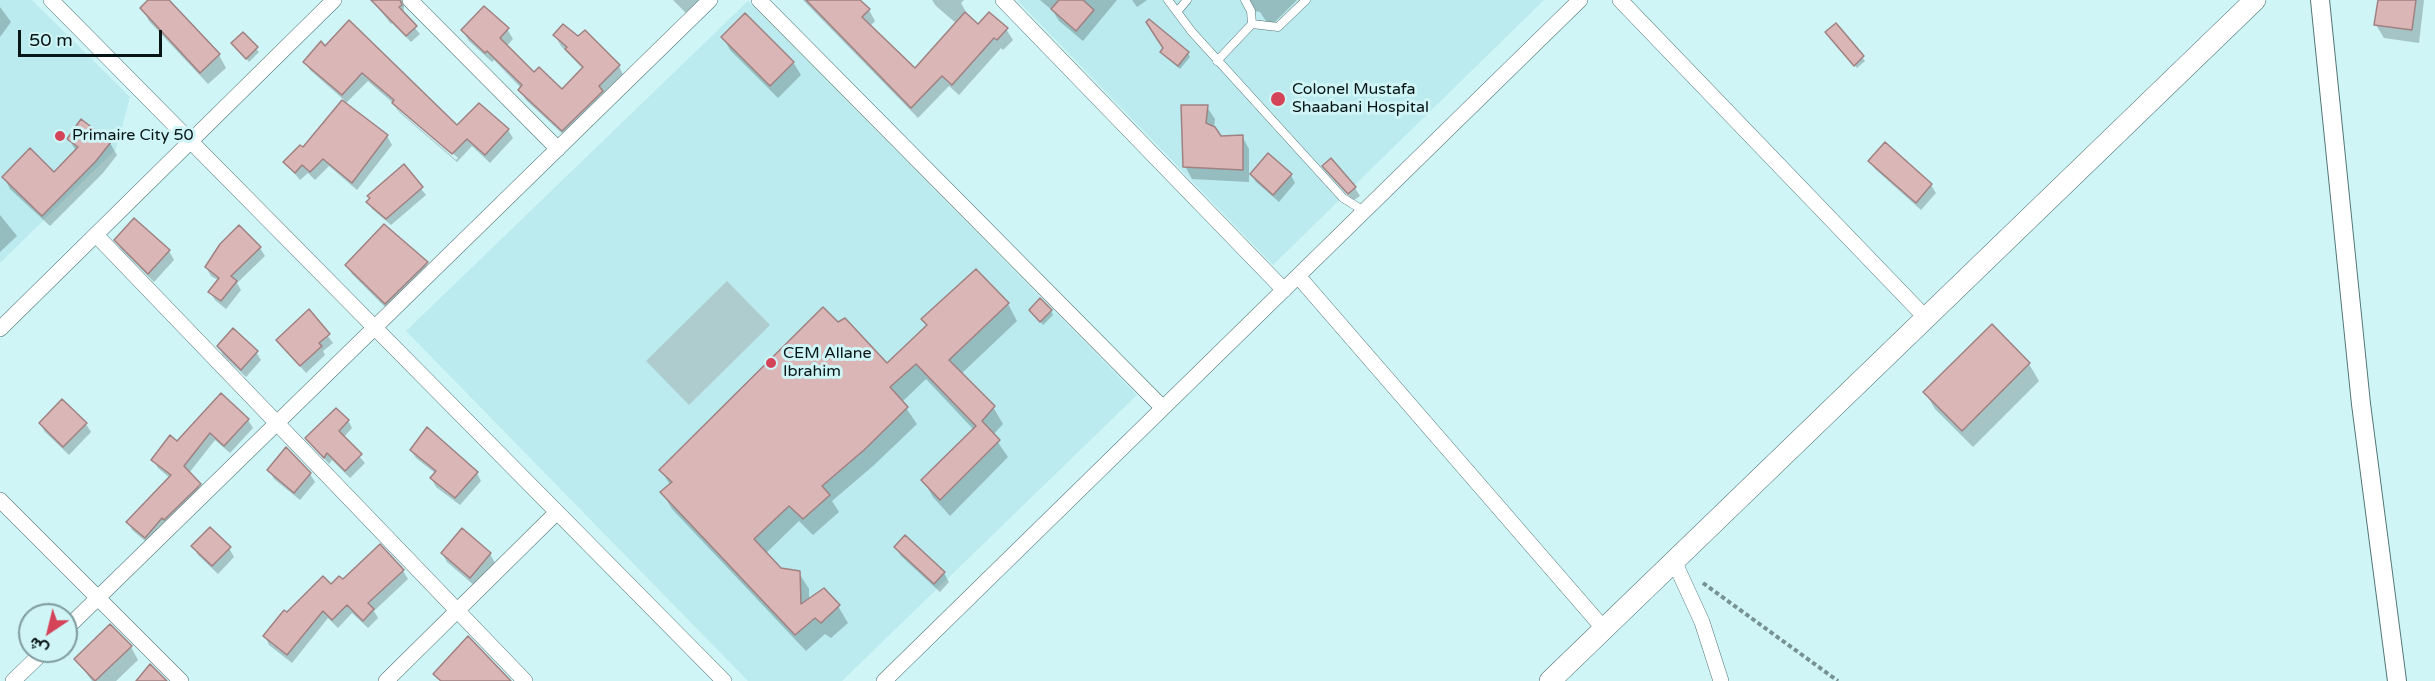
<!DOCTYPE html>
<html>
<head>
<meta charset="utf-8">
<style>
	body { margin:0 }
	#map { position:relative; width:2435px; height:681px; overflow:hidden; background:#cff5f7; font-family:"Varela Round",Vazirmatn,sans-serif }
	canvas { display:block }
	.north { position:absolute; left:18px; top:603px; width:60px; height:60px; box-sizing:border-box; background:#cff5f7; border:2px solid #7f9b9d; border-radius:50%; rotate:215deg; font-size:16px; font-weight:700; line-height:24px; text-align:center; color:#081516 }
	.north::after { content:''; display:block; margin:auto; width:21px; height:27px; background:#d44358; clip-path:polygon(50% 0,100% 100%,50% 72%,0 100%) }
	.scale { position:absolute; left:18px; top:30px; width:144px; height:27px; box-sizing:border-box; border:3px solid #081516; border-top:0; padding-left:8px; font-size:18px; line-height:21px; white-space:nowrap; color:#081516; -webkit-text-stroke:4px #cff5f7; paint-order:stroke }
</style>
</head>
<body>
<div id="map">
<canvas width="2435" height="681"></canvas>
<div class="north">ش</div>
<div class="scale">50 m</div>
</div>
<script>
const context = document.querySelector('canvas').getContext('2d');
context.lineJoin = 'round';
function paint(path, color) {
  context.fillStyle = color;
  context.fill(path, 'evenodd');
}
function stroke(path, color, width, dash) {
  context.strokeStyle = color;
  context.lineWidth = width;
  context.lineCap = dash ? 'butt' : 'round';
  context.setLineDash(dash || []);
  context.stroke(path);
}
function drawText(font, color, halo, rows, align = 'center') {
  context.font = font + ' "Varela Round",sans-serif';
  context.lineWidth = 6;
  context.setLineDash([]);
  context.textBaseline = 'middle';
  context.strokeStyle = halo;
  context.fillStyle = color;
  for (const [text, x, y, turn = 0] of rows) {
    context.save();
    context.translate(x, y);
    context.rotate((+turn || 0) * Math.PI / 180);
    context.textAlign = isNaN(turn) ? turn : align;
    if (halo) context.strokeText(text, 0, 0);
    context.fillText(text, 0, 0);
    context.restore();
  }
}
paint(new Path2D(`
	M0,0H32L130,97L116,149L0,263Z
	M1017,0H1544L1273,265Z
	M748,1L1137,395L842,681H748L406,331Z`), '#bbebee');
paint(new Path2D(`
	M727,281L770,325L689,405L646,361Z`), '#aeccce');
paint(new Path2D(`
	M151,0H167L219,55L226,68L208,84L149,21L142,8Z
	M372,0H405L403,14L420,34L411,42L392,23L391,24Z
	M673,0H700L686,13Z
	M803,0H858L869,10L875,21L870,26L915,70L957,24L936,6L932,0H964L961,3L966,12L964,14L978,26L1006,29L1013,40L1003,50L1001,48L959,95L949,86L918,118Z
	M1040,0H1117L1083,41L1059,21L1053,11Z
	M1132,0H1147L1137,7Z
	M1244,0H1297L1270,27L1260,12L1254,11Z
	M2379,0H2424L2419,43L2384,38L2376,25Z
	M0,7L11,22L0,37Z
	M1835,25L1865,61L1857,68L1829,36Z
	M507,29L513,39L506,47L534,74L562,91L583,69L561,46L555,35L619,66L624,77L569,140L526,100L520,90L521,88L494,60L492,62L469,41L463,31Z
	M243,34L259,52L249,62L233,44Z
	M723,37L793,62L801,75L778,98L730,50Z
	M321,43L457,127L508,130L513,138L490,163L472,146L457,162L399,112L393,103L368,81L345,104L387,136L392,145L357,190L329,166L315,180L308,173L300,180L285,162L303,150L344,100L310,70L305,62ZM398,106L458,158L456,160L398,110Z
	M1165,48L1188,53L1190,57L1180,69L1164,56L1162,52Z
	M1207,107L1215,119L1214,128L1220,137L1242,136L1249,149V182L1192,179L1185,166Z
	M69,139L110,143L117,155L103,173L50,226L10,189L4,177L54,174L76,151Z
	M1870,161L1931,185L1936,193L1921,210L1875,169Z
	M403,166L426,195L391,225L372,209L368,202L371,199L369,196Z
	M1324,166L1355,188L1360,196L1353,201Z
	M1251,174L1291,175L1295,183L1279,202L1256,182Z
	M0,215L17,236L0,252Z
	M116,240L169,251L174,260L154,282L121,249Z
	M260,248L265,256L237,283L241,290L226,309L215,300L210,292L219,281L211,276L206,267Z
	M426,263L431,272L390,312L352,274L347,265Z
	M976,271L1008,304L1017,321L961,374L993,407L1003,424L993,435L1008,457L950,516L933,497L923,480L974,430L926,379L902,402L917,424L873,466L832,501L839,512L813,535L799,521L765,554L780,569L799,573L809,589V600L838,606L848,623L831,638L825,634L806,651L672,509L662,492L670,485L661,470L838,324L887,365L927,326L923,319Z
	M1030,310L1051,311L1053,315L1043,325Z
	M309,311L333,343L323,351L325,355L306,373L278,340Z
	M219,347L256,352L261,360L246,377L223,355Z
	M2029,364L2039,381L1973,447L1935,409L1925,392Z
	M248,420L253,428L230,453L215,440L189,473L204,493L150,545L132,530L128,522L170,478L158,468L153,460L177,443Z
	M348,420L352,428L343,438L365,463L350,478L332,460L329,464L307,439Z
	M40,423L86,424L91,432L69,455L45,432Z
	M411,450L477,473L481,481L460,505L436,487L431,478L435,473L416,458Z
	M269,470L310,474L315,482L300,500L274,479Z
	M462,530L490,554L495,563L475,586L447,562L442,553Z
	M905,537L944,573L949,582L940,592L901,556L896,548Z
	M193,546L229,548L234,557L218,574L198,555Z
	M403,571L408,579L374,611L378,618L368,628L352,613L338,628L328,618L292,663L269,645L265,636L287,614L343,581Z
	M131,647L138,660L116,681H92L76,659Z`), '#0003');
const building = new Path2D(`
	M148,0H169L220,54L200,73L140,8Z
	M371,0H400L402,5L399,7L417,26L406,36Z
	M806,0H860L870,9L862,17L915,68L965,12L978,24L989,12L1008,28L997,40L994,38L952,85L942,76L911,108Z
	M1059,0H1083L1094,10L1076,31L1051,9Z
	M2378,0H2416L2412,30L2374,25Z
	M484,6L509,28L500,38L534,72L539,67L562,89L583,67L565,49L567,47L553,35L563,24L578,36L585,30L620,65L599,86L603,91L562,131L518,90L522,85L487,51L485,53L461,30Z
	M745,13L794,62L770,86L721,37Z
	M1149,19L1189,52L1178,66L1160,52L1163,48L1146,22Z
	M349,20L457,125L479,103L509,129L485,155L467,139L452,154L392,103L394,100L362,73L342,95L303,62L321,41L325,46Z
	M1836,23L1864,56L1854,66L1825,32Z
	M243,32L258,47L246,59L231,43Z
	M342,100L388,135L352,183L323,159L310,172L302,165L295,173L283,162L300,145L303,147Z
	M1181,105H1208L1206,123L1215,127L1221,136L1243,135V170L1183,167Z
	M81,119L111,142L96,161L42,216L2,177L30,148L54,172L78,147L67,139Z
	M1885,142L1932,184L1916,203L1868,161Z
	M1268,153L1292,174L1273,195L1250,174Z
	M1331,158L1356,187L1348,194L1322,166Z
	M404,164L423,187L386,219L366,202L370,198L367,196Z
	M134,218L170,250L148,274L114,240Z
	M384,224L428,262L385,304L345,265Z
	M239,225L261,247L231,276L237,281L221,301L208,292L219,278L205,267L220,244Z
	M976,269L1009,303L949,360L995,406L982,421L1000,440L940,500L921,480L976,426L916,364L890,387L908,407L864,450L822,486L830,495L803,519L789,506L754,539L781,568L800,571L801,604L824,588L840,605L821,623L815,618L795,635L660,492L672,482L659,470L823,307L838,322L845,318L887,363L927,325L921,319Z
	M1040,298L1052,310L1040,322L1029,310Z
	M309,309L330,334L319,343L322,346L300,366L276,340Z
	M1992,324L2030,363L1962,431L1923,392Z
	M233,328L258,351L241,370L217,346Z
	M221,393L249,419L224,446L210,433L184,466L201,484L164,520L162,518L145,538L126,522L171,475L151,460L170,435L177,441Z
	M62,399L87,423L63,447L39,423Z
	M336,408L349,420L339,431L362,454L345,471L327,453L324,458L305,438Z
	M427,427L478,472L455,498L430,478L436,471L410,450Z
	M286,447L311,473L294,493L267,470Z
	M210,527L231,547L212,566L191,546Z
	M462,528L491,553L470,578L441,553Z
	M905,535L945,572L934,584L894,547Z
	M380,544L404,570L368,603L374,609L363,621L347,605L332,620L323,611L287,655L263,636L284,610L287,612L323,576L331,584L339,576L343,579Z
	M110,624L132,646L95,681L74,659Z
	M468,636L511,681H441L433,674Z
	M150,664L167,681H136Z`);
paint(building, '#dab6b7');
stroke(building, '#a08182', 1.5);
const service = new Path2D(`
	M1168,0L1192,32L1343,198L1364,211
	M1177,12L1187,0
	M1252,24L1278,27L1306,0
	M1217,61L1252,24L1251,11L1245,0`);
const minor = new Path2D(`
	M51,0L724,681
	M410,0L558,149
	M759,0L1163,408
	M1003,0L1284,290
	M1620,0L1926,318
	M96,235L525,681
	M1298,276L1604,629
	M0,329L334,0
	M0,500L181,681
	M1674,561L1702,622L1721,681
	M66,629L710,0
	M13,681L44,651
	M386,681L557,512
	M884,681L1580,0`);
const tertiary = new Path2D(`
	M2320,0L2361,404L2397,681`);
const secondary = new Path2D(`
	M1550,681L2255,0`);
stroke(service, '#537577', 9);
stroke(minor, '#537577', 16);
stroke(tertiary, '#537577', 20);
stroke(secondary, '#537577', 22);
stroke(new Path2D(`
	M1703,583L1838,681`), '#779293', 4, [4.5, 3]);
stroke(service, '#fff', 8);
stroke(minor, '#fff', 15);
stroke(tertiary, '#fff', 18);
stroke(secondary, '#fff', 21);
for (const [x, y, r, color] of [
	[1278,99,8,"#d44358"],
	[60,136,6,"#d44358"],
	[771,363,6,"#d44358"]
]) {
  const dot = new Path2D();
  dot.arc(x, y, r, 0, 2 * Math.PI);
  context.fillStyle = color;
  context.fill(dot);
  stroke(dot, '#cff5f7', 2);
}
drawText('16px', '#081516', '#cff5f7', [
	["Colonel Mustafa",1292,90],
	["Shaabani Hospital",1292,108],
	["Primaire City 50",72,136],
	["CEM Allane",783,354],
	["Ibrahim",783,372]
], 'left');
</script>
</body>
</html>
